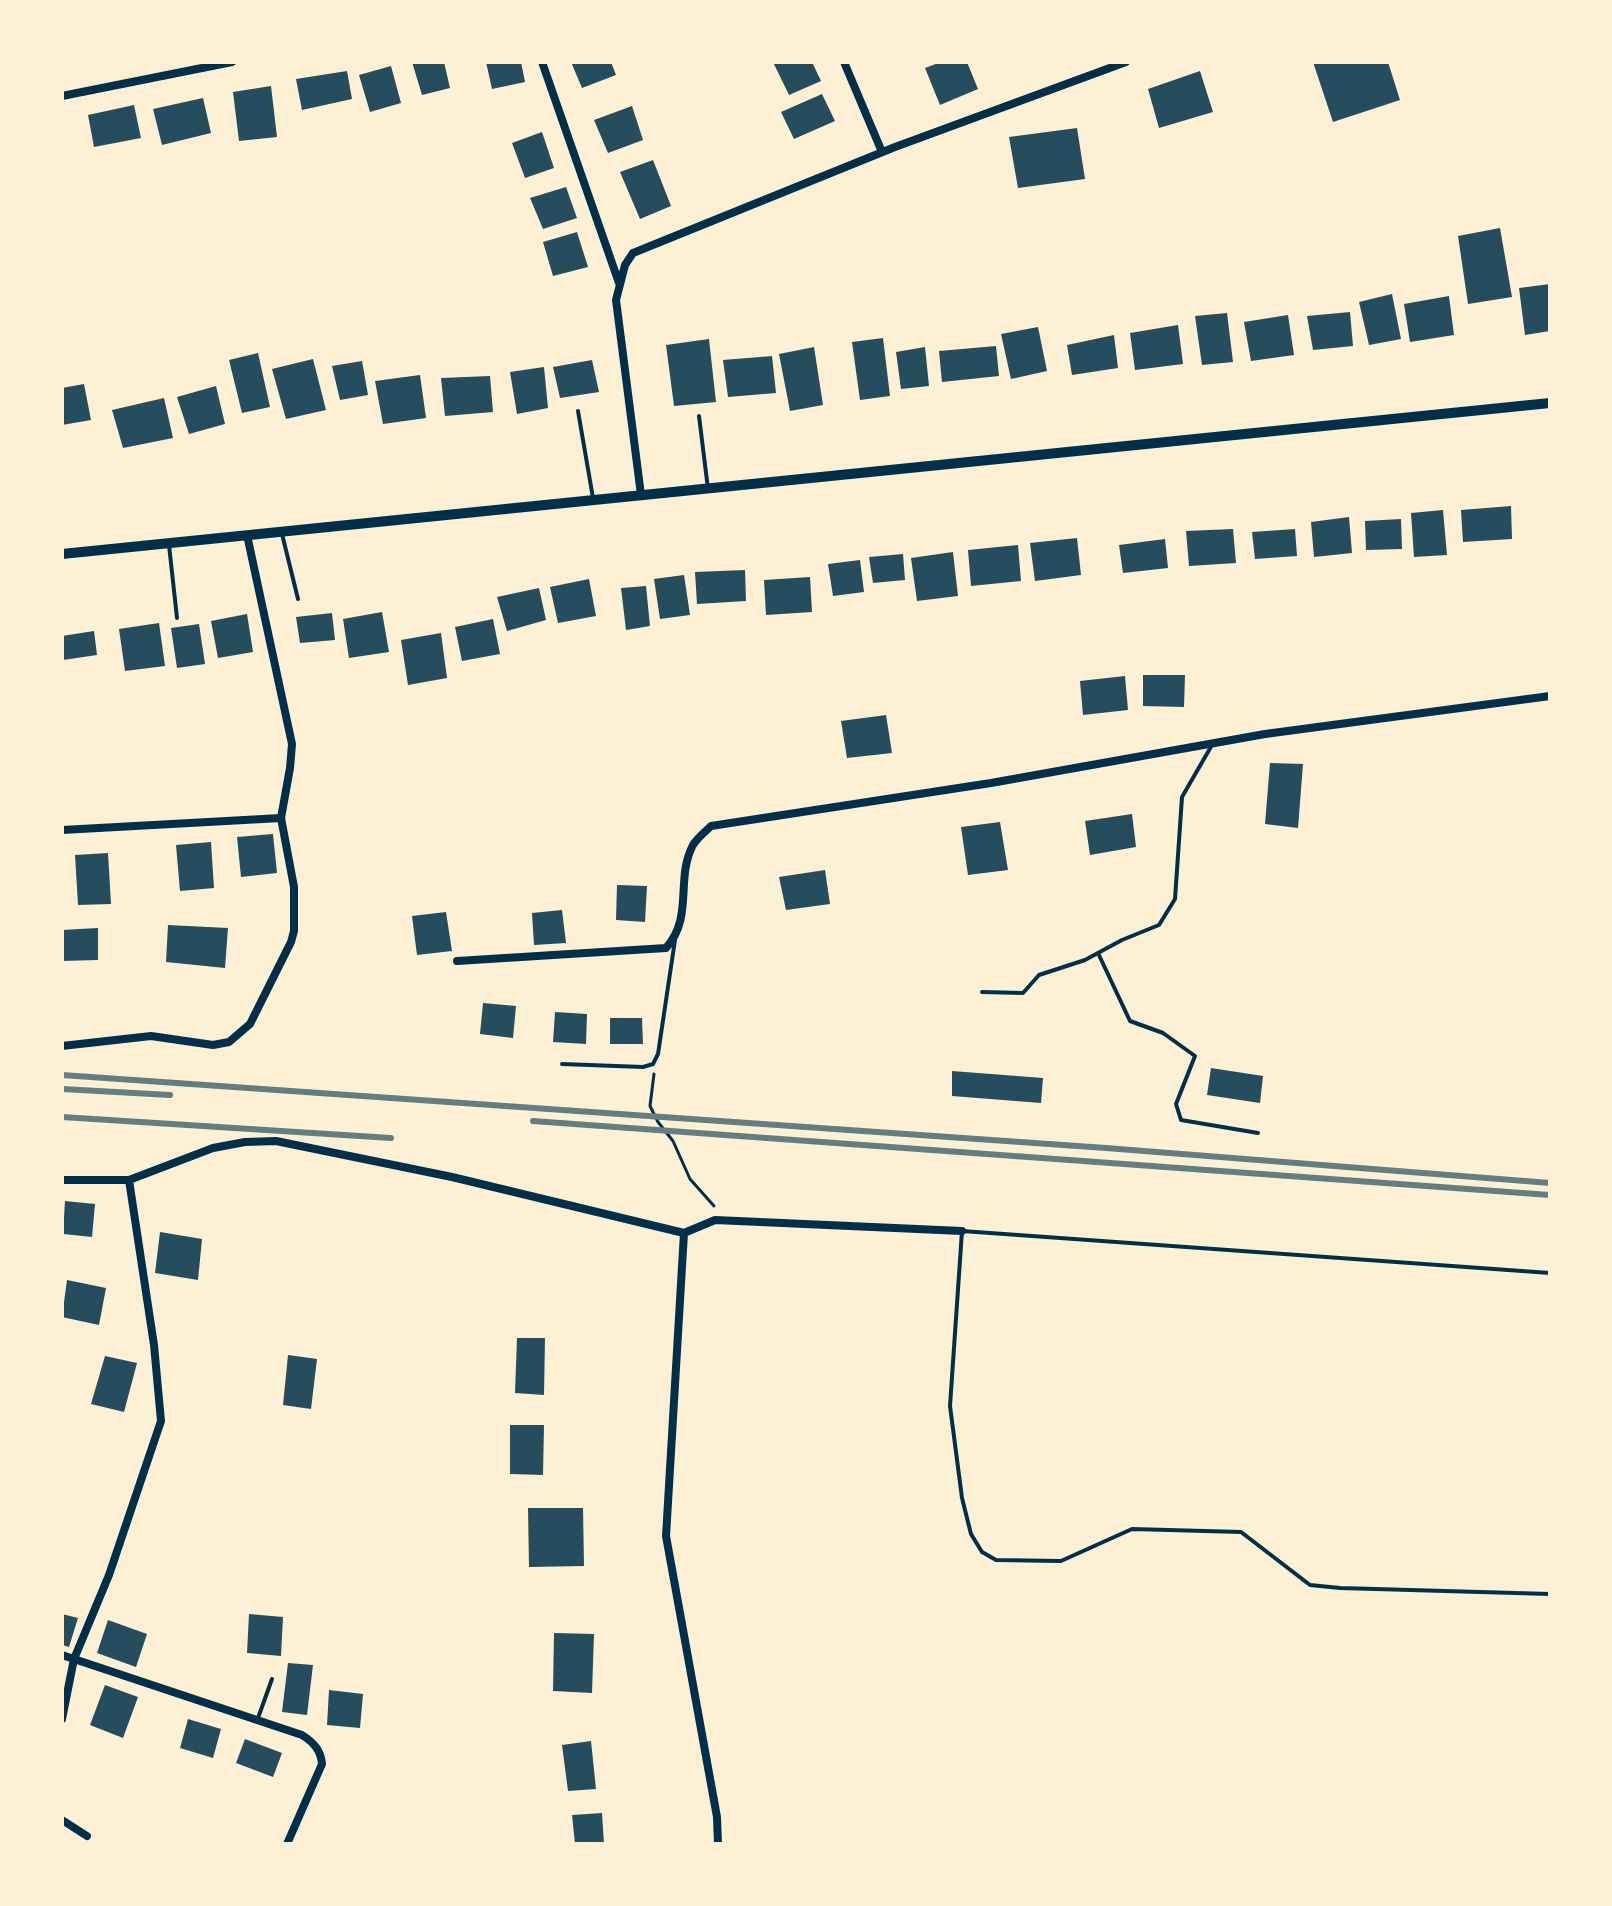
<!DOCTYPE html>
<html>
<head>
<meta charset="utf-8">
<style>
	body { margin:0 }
	#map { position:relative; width:1612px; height:1906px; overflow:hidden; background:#fdf0d5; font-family:"Alegreya Sans",sans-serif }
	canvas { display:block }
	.frame { position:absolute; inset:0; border:64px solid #fdf0d5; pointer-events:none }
</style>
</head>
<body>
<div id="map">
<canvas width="1612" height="1906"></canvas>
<div class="frame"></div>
</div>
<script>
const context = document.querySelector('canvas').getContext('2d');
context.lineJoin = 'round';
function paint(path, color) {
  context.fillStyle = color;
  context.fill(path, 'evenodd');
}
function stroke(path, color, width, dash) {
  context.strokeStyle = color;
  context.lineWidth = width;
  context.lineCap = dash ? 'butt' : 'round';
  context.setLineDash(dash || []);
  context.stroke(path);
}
paint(new Path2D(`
	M412,62H444L450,88L422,95Z
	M486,62H521L525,82L492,89Z
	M571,62H611L616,75L582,88Z
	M773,62H812L821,81L789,95Z
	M941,62H967L978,89L940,105L925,68Z
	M1313,62H1388L1400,100L1333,122Z
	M391,66L401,103L370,112L359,75Z
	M347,71L352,99L302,110L296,79Z
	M1200,71L1213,112L1159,128L1148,89Z
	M271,86L277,137L239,141L233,92Z
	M822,94L835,121L794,139L781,112Z
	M203,98L211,133L162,145L153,109Z
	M134,105L141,138L94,147L88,115Z
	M632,106L643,140L608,153L594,120Z
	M1077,128L1085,179L1018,188L1009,137Z
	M542,132L554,168L525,178L512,143Z
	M653,160L671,206L640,219L620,172Z
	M566,187L577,218L543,229L530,198Z
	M1500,228L1512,297L1468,304L1458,236Z
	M577,232L588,267L553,276L543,242Z
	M1550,284V331L1525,335L1519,288Z
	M1392,294L1401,339L1369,345L1359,302Z
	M1449,296L1454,335L1410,342L1404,304Z
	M1350,312L1353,346L1313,350L1307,316Z
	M1227,313L1233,362L1202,365L1195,316Z
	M1288,315L1294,355L1251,361L1244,322Z
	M1178,325L1183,364L1135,370L1130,333Z
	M1038,327L1047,371L1011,379L1001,334Z
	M1114,335L1118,368L1072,375L1067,345Z
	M883,338L890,396L860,400L852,342Z
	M709,339L716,402L674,406L666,345Z
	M996,346L999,376L942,382L939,351Z
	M814,347L823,405L790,411L779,354Z
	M925,347L929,386L901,389L896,352Z
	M258,353L270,407L242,413L229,360Z
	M772,356L776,393L728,397L723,360Z
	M313,359L326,410L286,419L272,369Z
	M592,360L599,392L560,398L553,367Z
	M362,361L368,395L340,400L332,366Z
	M544,367L548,408L517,414L510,372Z
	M420,375L426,418L383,424L375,381Z
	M490,376L493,412L445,416L441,378Z
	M84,384L91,420L62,425V388Z
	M216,386L225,424L189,434L177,397Z
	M164,398L173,438L123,448L112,410Z
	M1511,506L1512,539L1463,542L1461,510Z
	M1443,510L1447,555L1414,557L1411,513Z
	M1349,517L1352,553L1314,557L1311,522Z
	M1401,519L1402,549L1366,550L1365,521Z
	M1233,529L1236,563L1189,566L1186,531Z
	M1295,529L1297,556L1255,559L1252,532Z
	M1077,538L1081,575L1035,581L1030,543Z
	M1165,539L1168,568L1123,573L1119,545Z
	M1018,545L1021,581L971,586L968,550Z
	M953,552L958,596L917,601L911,558Z
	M903,554L905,580L873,583L869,557Z
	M860,560L864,592L833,596L828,564Z
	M745,570L746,601L697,604L695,572Z
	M684,575L690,615L660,619L654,579Z
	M810,577L812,612L766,615L764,580Z
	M589,579L596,616L558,623L550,587Z
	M646,586L650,626L626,630L621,588Z
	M539,588L546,620L507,631L497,597Z
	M382,612L389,652L349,658L343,619Z
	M332,613L335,640L300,643L296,617Z
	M247,614L253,652L218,658L211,621Z
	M493,619L500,654L462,661L455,627Z
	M159,623L165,666L125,671L119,629Z
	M199,624L205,664L177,668L171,628Z
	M94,631L97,655L63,660L62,636Z
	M441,633L447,678L408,685L401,640Z
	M1143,675H1185L1184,707L1143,706Z
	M1125,676L1128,710L1083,715L1080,681Z
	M886,715L892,753L847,758L841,721Z
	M1270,763L1303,764L1298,828L1265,824Z
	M1132,814L1136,847L1090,855L1085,821Z
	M1000,822L1008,870L968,875L961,827Z
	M273,834L277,873L241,877L237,837Z
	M211,842L214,888L180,891L176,845Z
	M108,853L111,904L78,905L75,855Z
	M825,870L830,904L786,910L779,877Z
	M617,885L647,886L645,922L616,920Z
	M562,910L566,943L534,945L532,913Z
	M446,912L452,951L417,955L412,916Z
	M168,925L228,928L225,968L166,962Z
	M98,928V960L62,961V930Z
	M483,1003L516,1006L513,1038L480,1034Z
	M555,1012L587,1014L586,1044L553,1042Z
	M610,1018H642L643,1044H610Z
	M1211,1068L1263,1076L1260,1103L1207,1095Z
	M952,1071L1043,1078L1041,1103L952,1096Z
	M65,1201L95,1204L92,1237L63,1234Z
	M160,1232L202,1239L198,1280L155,1273Z
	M67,1280L106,1288L99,1325L62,1317Z
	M517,1338H545L544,1395L515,1393Z
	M288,1355L317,1359L311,1409L283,1405Z
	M105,1356L137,1363L124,1412L91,1404Z
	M510,1425H544L543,1475L510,1474Z
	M528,1508H583L584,1566L529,1567Z
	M62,1614L78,1618L69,1647L62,1645Z
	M249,1614L283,1617L281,1656L247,1653Z
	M108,1620L147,1634L136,1667L97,1653Z
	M554,1633L594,1634L592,1693L553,1691Z
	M288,1663L313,1665L307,1715L282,1712Z
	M105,1685L138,1697L123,1738L90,1725Z
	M329,1690L363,1694L360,1728L327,1725Z
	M188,1719L221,1729L213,1758L180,1748Z
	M245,1739L282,1753L273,1777L236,1763Z
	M591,1741L596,1789L568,1791L562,1745Z
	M602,1813L604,1844H575L572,1815Z`), '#264d5e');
stroke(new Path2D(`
	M654,1074L650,1106L658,1122L673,1141L690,1179L714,1206`), '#003049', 3);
stroke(new Path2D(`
	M578,411L593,498
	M699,416L708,489
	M282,534L298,599
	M169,545L177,618
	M1098,953L1130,1021L1163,1033L1195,1056L1176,1104L1181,1120L1258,1133
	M982,992L1023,993L1039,975L1085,960L1122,940L1159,925L1175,899L1182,797L1212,745
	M562,1064L643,1067L653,1064L658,1054L675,940
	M1550,1273L962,1231L950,1406L962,1498L971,1534L982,1552L996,1560L1061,1561L1132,1529L1241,1532L1310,1585L1340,1588L1550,1594
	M258,1718L272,1679`), '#003049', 4);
stroke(new Path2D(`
	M542,62L619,283
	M844,62L882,152
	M62,96L232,62
	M641,495L616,300L625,265L633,253L895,147L1126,62
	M62,830L281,818
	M457,961L666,948C694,917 675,879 693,845C697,838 705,832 711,826L991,783L1265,734L1550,696
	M62,1046L151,1036L213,1045L229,1042L250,1024L291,942L294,931V887L281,818L290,768L292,744L247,535
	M62,1180H129L213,1148L245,1142L276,1141L452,1177L684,1233L715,1220L962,1231
	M684,1233L666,1536L717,1817L718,1844
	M62,1655L302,1735C313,1742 321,1750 322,1764L287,1844
	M62,1719L74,1659L109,1575L161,1421L154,1345L129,1180
	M62,1820L87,1836`), '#003049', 8);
stroke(new Path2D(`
	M62,554L1550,403`), '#003049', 10);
stroke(new Path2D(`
	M62,1075L1106,1148L1550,1183
	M62,1089L170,1095
	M62,1117L391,1138
	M533,1121L1550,1195`), '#657d81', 6);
</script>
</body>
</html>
